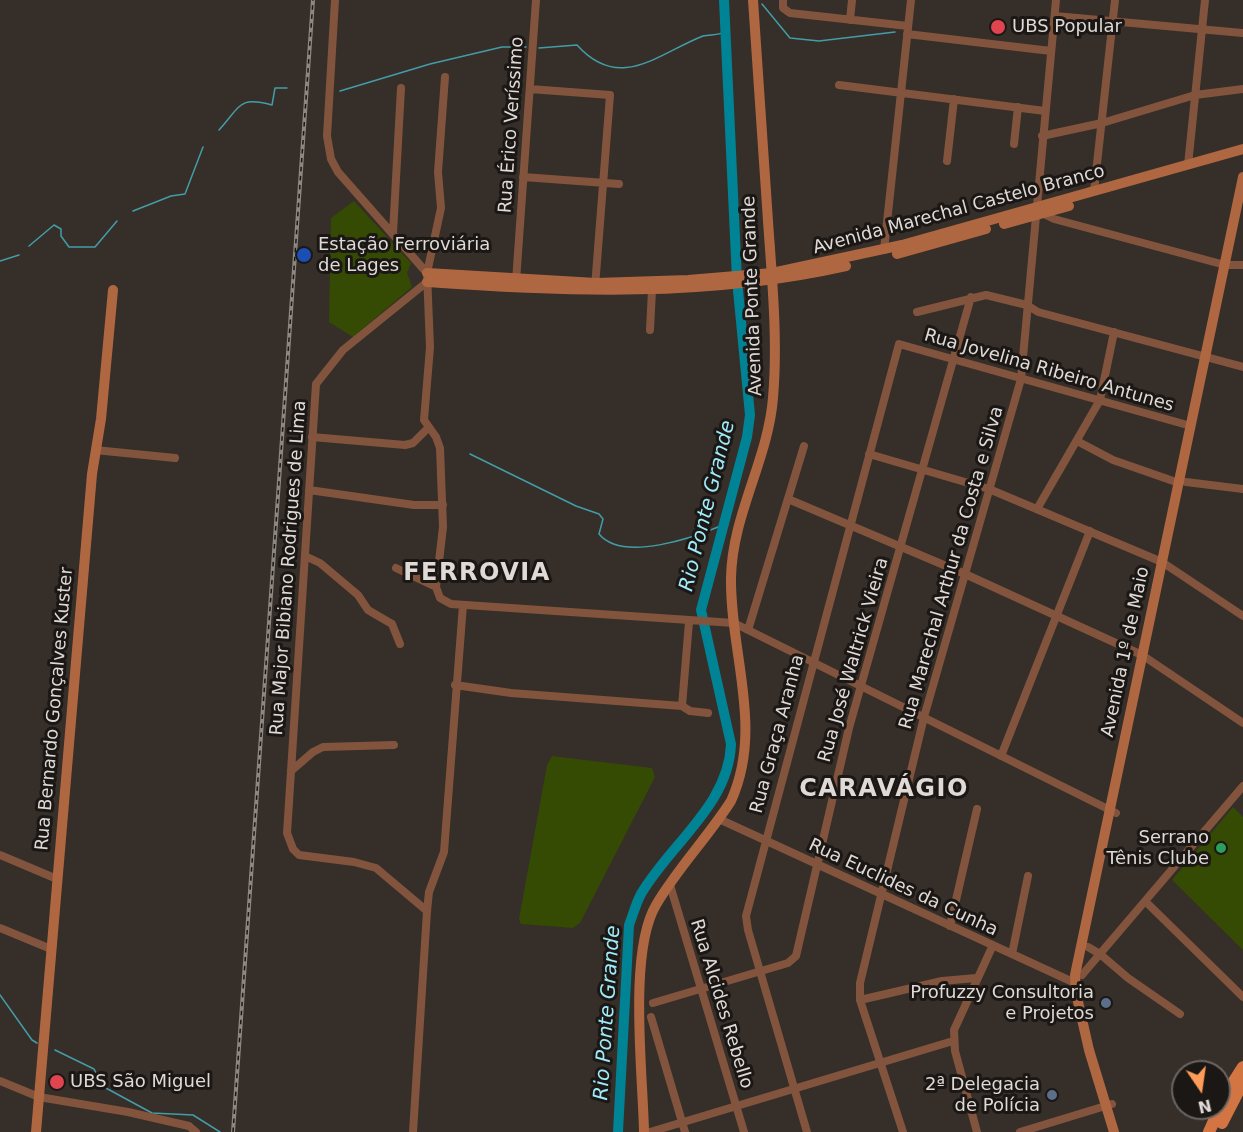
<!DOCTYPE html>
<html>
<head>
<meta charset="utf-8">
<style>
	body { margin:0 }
	#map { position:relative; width:1243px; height:1132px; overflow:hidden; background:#362e28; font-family:"DejaVu Sans",sans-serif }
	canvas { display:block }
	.north { position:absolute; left:1171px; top:1060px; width:60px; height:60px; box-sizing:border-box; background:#1b1715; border:2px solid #696562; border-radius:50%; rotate:167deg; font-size:16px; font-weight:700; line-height:24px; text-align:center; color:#dfdad6 }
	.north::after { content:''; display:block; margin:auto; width:21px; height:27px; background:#fe9c58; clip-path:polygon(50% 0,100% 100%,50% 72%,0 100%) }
</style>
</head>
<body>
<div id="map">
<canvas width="1243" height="1132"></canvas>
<div class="north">N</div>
</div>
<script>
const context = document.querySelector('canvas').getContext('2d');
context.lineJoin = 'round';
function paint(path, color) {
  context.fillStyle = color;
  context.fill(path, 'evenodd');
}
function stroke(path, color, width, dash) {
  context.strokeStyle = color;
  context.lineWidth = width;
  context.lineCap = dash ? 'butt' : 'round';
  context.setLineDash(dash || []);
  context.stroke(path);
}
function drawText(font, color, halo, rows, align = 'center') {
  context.font = font + ' "DejaVu Sans",sans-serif';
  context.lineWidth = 6;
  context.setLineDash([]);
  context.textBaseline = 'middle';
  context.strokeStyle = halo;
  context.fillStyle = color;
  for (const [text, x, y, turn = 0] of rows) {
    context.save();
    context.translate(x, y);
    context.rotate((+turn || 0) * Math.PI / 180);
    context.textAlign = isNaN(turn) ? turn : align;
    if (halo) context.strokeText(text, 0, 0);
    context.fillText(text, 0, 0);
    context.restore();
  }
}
paint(new Path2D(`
	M354,201L411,263L407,273L412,287L353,337L329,322L331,218Z
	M552,756L652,768L655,777L580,923L573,928L521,924L519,919L547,765Z
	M1233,807L1243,817V950L1172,880Z`), '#354b03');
stroke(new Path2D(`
	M762,4L790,38L819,41L895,32
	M539,48L577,45C620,93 659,53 703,36C711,34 719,36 726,31
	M340,91L430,64L502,47H526
	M219,130C241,106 238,96 272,105L275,88H287
	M133,211L171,196L185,194L203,147
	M29,246L54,225L61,229V236L69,247H95L117,221
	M0,261L19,255
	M470,454L576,506L599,514L603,519L599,534C623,563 695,537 723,525
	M0,995L32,1040L37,1043
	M55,1050L94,1069L104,1087L152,1113L193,1115L220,1132`), '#439da8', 1.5);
stroke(new Path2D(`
	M618,1132L629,925C633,915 636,903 641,894C670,844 729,805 731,744L701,610L747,437L750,415L737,280L724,0`), '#008394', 10);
stroke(new Path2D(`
	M335,0L327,136L331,159L338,172L427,273
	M783,0V8L790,13L908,26
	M1055,16L1243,33
	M850,20L852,0
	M907,34L1051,51
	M839,85L1045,111
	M530,89L610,95L595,287
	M1042,136L1102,123L1195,95L1243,89
	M1014,144L1018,107
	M947,161L954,99
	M1188,165L1205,0
	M523,177L619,184
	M1094,191L1115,0
	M1042,213L1054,219L1225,265H1243
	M393,233L401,88
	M884,250L911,0
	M516,281L536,0
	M917,312L986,295L1027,305L1038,312L1243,367
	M650,330L652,290
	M312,437L405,445L413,443L428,428
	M1077,441L1113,460L1179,483
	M95,450L175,458
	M869,454L989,489L1162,562L1243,616
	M1186,482L1243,489
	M309,490L414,505H443
	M788,499L965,574L1142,655L1243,723
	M1037,509L1100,400L1114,332
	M305,556L320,563L358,595L368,610L392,624L400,644
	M396,568L436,587L440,598L451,604L734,623L1116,813
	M436,587L443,527L440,448L436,437L424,420L430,347L427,273L441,208L438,172L445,77
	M748,630L804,446
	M455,685L511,693L682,706L689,622
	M682,706L690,711L708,713
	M1001,756L1090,531
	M291,771L313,752L323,747L394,745
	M719,819L1075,983
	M0,855L57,879
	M670,885L744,1132
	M1145,901L1243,997
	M427,911L376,868L354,862L299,855L293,849L287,833L316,384L343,350L427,282
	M950,926L977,809
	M0,928L51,949
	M1088,947L1100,954L1128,978L1180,1014
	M1012,954L1028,876
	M1082,975L1243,786
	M860,1000L942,981L976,978
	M653,1003L788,963L796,956L849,728L971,297
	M651,1017L685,1132
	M0,1081L39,1097L128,1112L189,1126L196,1132
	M413,1132L427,911L429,892L444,852L463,605
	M650,1132L953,1041
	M807,1132L748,930L746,916L899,344L1191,426
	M903,1132L860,1000V983L924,717L1021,379L1056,0
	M977,1132L955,1051L954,1030L993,945
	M1020,1132L1112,1104`), '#82543d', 8);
stroke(new Path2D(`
	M1004,224L1069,206
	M897,254L986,229
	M427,273L596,283L688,280L772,273L902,245L1243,149
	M427,282C568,292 708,297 846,266
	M36,1132L92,474L101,419L113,290
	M644,1132C643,1075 628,952 656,905C677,869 708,837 731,801C764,728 730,654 731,578C732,515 768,460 773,398C778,340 772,279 768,221C763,148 758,74 753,0
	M1114,1132L1089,1050L1076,993L1075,975L1243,177`), '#af6741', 10);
stroke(new Path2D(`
	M1222,1123L1243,1082
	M1209,1132L1227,1092L1243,1067`), '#d27543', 12);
const rail = new Path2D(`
	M233,1132L313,0`);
stroke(rail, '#8d8782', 4);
stroke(rail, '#1b1715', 1.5, [4.5]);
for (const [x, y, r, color] of [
	[998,27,8,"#e0444e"],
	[304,255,8,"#1a4fb4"],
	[1221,848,6,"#2e9e5b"],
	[1106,1003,6,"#5c6f8a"],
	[57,1082,8,"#e0444e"],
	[1052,1095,6,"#5c6f8a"]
]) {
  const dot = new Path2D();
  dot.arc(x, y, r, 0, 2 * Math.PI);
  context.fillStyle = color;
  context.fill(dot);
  stroke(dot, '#1b1715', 2);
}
drawText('18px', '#dfdad6', '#1b1715', [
	["UBS Popular",1012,27],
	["Estação Ferroviária",318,245],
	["de Lages",318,266],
	["Serrano",1209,838,"right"],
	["Tênis Clube",1209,859,"right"],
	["Profuzzy Consultoria",1094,993,"right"],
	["e Projetos",1094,1014,"right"],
	["UBS São Miguel",70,1082],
	["2ª Delegacia",1040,1085,"right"],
	["de Polícia",1040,1106,"right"]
], 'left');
drawText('18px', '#dfdad6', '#1b1715', [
	["Rua Érico Veríssimo",512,125,-86],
	["Avenida Marechal Castelo Branco",959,210,-15],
	["Avenida Ponte Grande",753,296,-92],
	["Rua Jovelina Ribeiro Antunes",1049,371,16],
	["Rua Major Bibiano Rodrigues de Lima",289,568,-86],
	["Rua Marechal Arthur da Costa e Silva",952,568,-74],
	["Avenida 1º de Maio",1126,652,-78],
	["Rua José Waltrick Vieira",854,660,-74],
	["Rua Bernardo Gonçalves Kuster",55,709,-85],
	["Rua Graça Aranha",778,734,-75],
	["Rua Euclides da Cunha",903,888,25],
	["Rua Alcides Rebello",721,1004,73]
]);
drawText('italic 20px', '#a0ebf9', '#1b1715', [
	["Rio Ponte Grande",708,506,-76],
	["Rio Ponte Grande",608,1013,-86]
]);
context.letterSpacing = '1.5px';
drawText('bold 24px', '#dfdad6', '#1b1715', [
	["FERROVIA",477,574],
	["CARAVÁGIO",884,790]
]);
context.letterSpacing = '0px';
</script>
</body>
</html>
